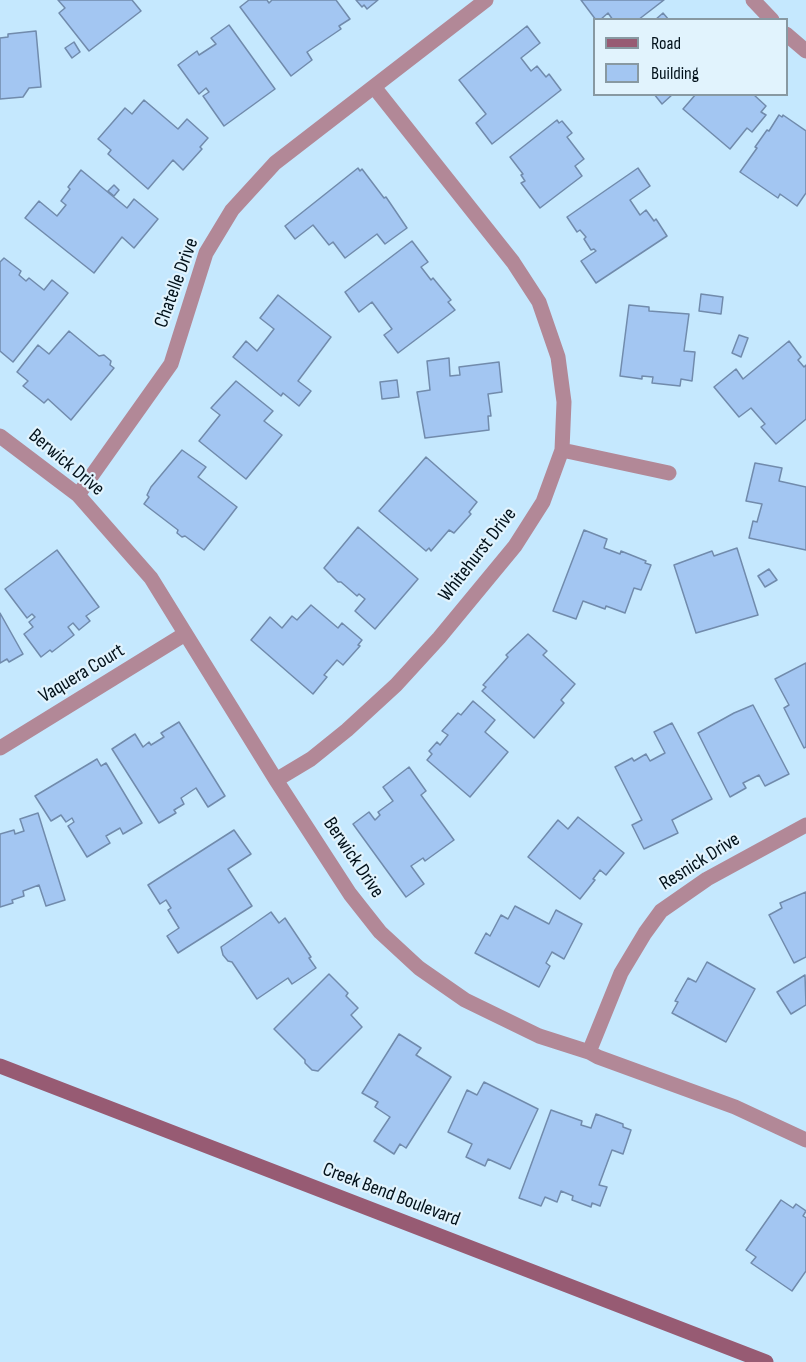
<!DOCTYPE html>
<html>
<head>
<meta charset="utf-8">
<style>
	body { margin:0 }
	#map { position:relative; width:806px; height:1362px; overflow:hidden; background:#c5e8fe; font-family:"Sofia Sans Condensed",sans-serif }
	canvas { display:block }
	.legend { position:absolute; left:593px; top:18px; width:195px; height:78px; box-sizing:border-box; background:#e1f3fd; border:2px solid #8899a2; margin:0; padding:8px 10px; list-style:none; font-size:18px; color:#02111a }
	.legend li { display:flex; align-items:center; gap:12px; height:30px }
	.legend b { width:30px; border:2px solid #8899a2 }
</style>
</head>
<body>
<div id="map">
<canvas width="806" height="1362"></canvas>
<ul class="legend">
<li><b style="height:8px;background:#975b73"></b>Road</li>
<li><b style="height:16px;background:#a3c6f2"></b>Building</li>
</ul>
</div>
<script>
const context = document.querySelector('canvas').getContext('2d');
context.lineJoin = 'round';
function paint(path, color) {
  context.fillStyle = color;
  context.fill(path, 'evenodd');
}
function stroke(path, color, width, dash) {
  context.strokeStyle = color;
  context.lineWidth = width;
  context.lineCap = dash ? 'butt' : 'round';
  context.setLineDash(dash || []);
  context.stroke(path);
}
function drawText(font, color, halo, rows, align = 'center') {
  context.font = font + ' "Sofia Sans Condensed",sans-serif';
  context.lineWidth = 4.5;
  context.setLineDash([]);
  context.textBaseline = 'middle';
  context.strokeStyle = halo;
  context.fillStyle = color;
  for (const [text, x, y, turn = 0] of rows) {
    context.save();
    context.translate(x, y);
    context.rotate((+turn || 0) * Math.PI / 180);
    context.textAlign = isNaN(turn) ? turn : align;
    if (halo) context.strokeText(text, 0, 0);
    context.fillText(text, 0, 0);
    context.restore();
  }
}
const building = new Path2D(`
	M58,0H132L141,11L89,51L59,13L65,8Z
	M249,0H267L269,3L272,0H336L350,19L339,26L341,29L307,52L312,60L291,76L240,7Z
	M356,0H378L367,9L364,5L362,7Z
	M581,0H664L638,20H613L608,13L600,20H596Z
	M663,13L669,20H655Z
	M229,25L275,89L224,126L203,96L209,92L206,88L199,94L178,65L197,51L199,55L216,44L211,38Z
	M527,26L540,43L521,58L531,71L537,66L546,77L549,74L561,90L492,144L476,123L486,114L459,80Z
	M36,31L41,87L29,88L23,97L0,99V38L8,37V34Z
	M74,42L80,52L72,58L65,48Z
	M654,94H673L662,104Z
	M696,94H753L766,106L761,112L766,115L752,132L747,128L730,149L683,109Z
	M144,100L178,129L187,119L208,138L200,147L202,149L183,170L173,160L148,189L108,154L111,150L98,139L125,108L132,114Z
	M779,115L782,117L783,115L806,131V193L797,206L780,194L778,198L740,172L757,148L755,147L767,130L769,131Z
	M557,120L559,123L562,121L572,133L567,137L584,159L575,166L582,176L540,208L521,183L525,181L521,175L523,174L510,157Z
	M358,168L360,171L362,169L384,198L386,197L407,228L385,244L377,234L345,258L333,242L329,245L313,225L295,239L285,226Z
	M638,168L650,186L630,200L640,215L646,210L654,221L656,219L667,236L596,283L581,261L596,251L594,249L591,250L584,239L586,237L580,230L577,232L567,217Z
	M81,170L127,208L134,199L158,219L134,248L122,237L94,273L25,218L39,201L57,216L66,205L61,201L70,189L68,187Z
	M114,185L119,190L114,196L108,191Z
	M412,241L428,262L421,267L431,280L433,278L451,300L448,302L455,310L398,353L384,335L392,329L372,302L359,312L345,292Z
	M4,258L21,271L19,275L26,281L29,278L44,290L52,280L68,293L13,362L0,351V262Z
	M701,294L723,297L721,314L699,311Z
	M278,295L331,337L298,381L311,391L299,406L283,393L281,396L233,357L246,341L257,351L274,329L260,318Z
	M629,305L649,307V311L689,314L684,351L695,352L692,381L681,379L680,386L652,383L653,377L642,376V379L620,376Z
	M69,331L99,356L104,355L111,361L110,365L114,368L71,420L48,399L44,403L23,386L28,381L17,372L38,345L49,354Z
	M739,335L748,338L741,357L732,353Z
	M789,341L801,357L798,360L804,367L806,365V419L776,444L761,427L765,424L751,408L739,417L714,387L736,369L743,379Z
	M449,358L450,376L460,375L459,367L499,362L502,392L488,394L491,416H488L489,430L425,438L417,392L430,390L427,361Z
	M397,380L399,397L382,399L380,382Z
	M236,381L273,411L264,421L282,435L246,479L199,441L220,415L211,408Z
	M182,450L206,467L198,477L237,507L204,550L185,536L182,537L177,533L178,530L144,504L149,497L147,495L151,487Z
	M426,457L477,502L469,512L471,514L454,533L449,530L431,551L429,548L426,551L379,511Z
	M755,463L782,468L779,481L806,487V550L749,538L753,521L757,522L762,504L746,501Z
	M358,527L418,579L375,629L355,611L365,599L359,594L357,596L341,582H338L324,568Z
	M584,530L607,539L604,548L620,554L621,551L646,561L645,563L651,565L641,590L634,588L625,613L606,606L605,609L583,601L576,619L553,611Z
	M737,548L758,615L696,633L674,565L712,551L714,556Z
	M57,550L99,607L86,616L90,621L79,630L73,623L68,627L74,635L52,652L50,650L41,657L24,634L33,627L29,622L35,617L32,614L27,618L5,589Z
	M769,569L777,580L765,587L758,576Z
	M311,605L338,628L342,623L362,640L358,645L360,646L343,665L337,660L324,675L327,677L313,694L251,640L270,617L282,628L292,616L297,620Z
	M0,613L23,654L9,662L7,659L0,663Z
	M528,634L547,651L543,655L575,684L561,700L564,703L534,738L482,691L486,687L483,685L508,657L506,655Z
	M806,663V747L804,748L784,708L789,705L775,679Z
	M473,701L495,720L485,732L508,752L470,797L427,760L432,754L429,751L437,742L440,745L448,735L442,731L458,713L461,715Z
	M753,705L789,774L765,786L759,775L743,783L746,788L730,797L698,733L734,713Z
	M179,722L225,796L208,807L196,788L181,798L184,804L174,810L176,813L159,823L112,749L135,734L143,747L149,742L151,745L164,737L161,733Z
	M672,723L712,799L672,820L678,833L644,849L632,825L642,820L615,767L632,758L634,761L646,754L650,761L665,753L654,732Z
	M97,759L101,766L106,763L142,823L123,834L120,828L106,836L110,843L87,857L68,826L74,822L72,818L66,822L61,815L51,821L35,796Z
	M409,767L426,791L421,795L454,840L425,861L423,858L411,866L424,884L406,897L353,824L369,812L375,820L380,815L378,812L393,801L383,787Z
	M38,813L65,900L46,906L39,885L23,891L24,896L12,900L13,903L0,907V834L14,830L15,834L24,831L20,819Z
	M578,817L624,853L606,875L600,870L593,879L595,880L580,899L528,857L558,820L568,829Z
	M234,830L251,854L228,869L252,906L178,953L167,936L179,928L168,910L171,908L166,900L160,904L148,885Z
	M806,892V957L794,963L769,915L782,908L780,903Z
	M515,906L549,924L556,910L582,924L564,959L552,952L546,963L550,966L539,987L475,953L486,933L490,936L501,915L508,919Z
	M271,912L279,923L285,918L311,957L309,958L316,968L292,984L288,978L257,999L232,962L228,961L223,955L221,947Z
	M707,962L755,989L726,1042L672,1013L678,1002L675,1001L688,978L696,982Z
	M329,974L348,993L346,996L358,1008L351,1015L362,1027L318,1071L312,1070L305,1063V1060L274,1029Z
	M805,975L806,1005L791,1014L777,992Z
	M399,1034L421,1048L416,1055L451,1077L406,1148L400,1144L394,1154L374,1141L390,1117L375,1107L378,1102L362,1093Z
	M484,1082L538,1109L510,1169L488,1159L485,1166L466,1157L472,1144L448,1132L467,1090L477,1095Z
	M551,1110L582,1121L581,1125L591,1128L596,1114L623,1124V1127L631,1130L623,1154L612,1150L599,1185L607,1187L600,1206L592,1203L591,1207L572,1200L573,1196L561,1191L557,1202L545,1197L541,1206L519,1198Z
	M781,1200L793,1208L796,1204L806,1211L803,1216L806,1218V1271L792,1291L751,1263L756,1257L746,1250Z`);
paint(building, '#a3c6f2');
stroke(building, '#718bac', 1.5);
stroke(new Path2D(`
	M753,0L772,20
	M786,34L806,51
	M0,436L78,495L151,578L276,780L350,894L380,932L419,968L465,1000L539,1036L589,1052L598,1057L735,1107L806,1140
	M562,450L669,473
	M78,495L171,364L206,253L232,210L275,163L486,0
	M0,748L185,634
	M276,780L311,759L347,730L396,685L439,638L515,546L543,502L562,450L564,402L558,357L539,302L513,262L374,87
	M589,1052L621,973L645,933L661,911L707,879L806,825`), '#b28897', 15);
stroke(new Path2D(`
	M0,1066L766,1362`), '#975b73', 15);
drawText('20px', '#02111a', '#e1f3fd', [
	["Chatelle Drive",177,283,-70],
	["Berwick Drive",66,463,40],
	["Whitehurst Drive",478,555,-52],
	["Vaquera Court",82,674,-31],
	["Berwick Drive",353,858,56],
	["Resnick Drive",700,862,-32],
	["Creek Bend Boulevard",391,1195,21]
]);
</script>
</body>
</html>
